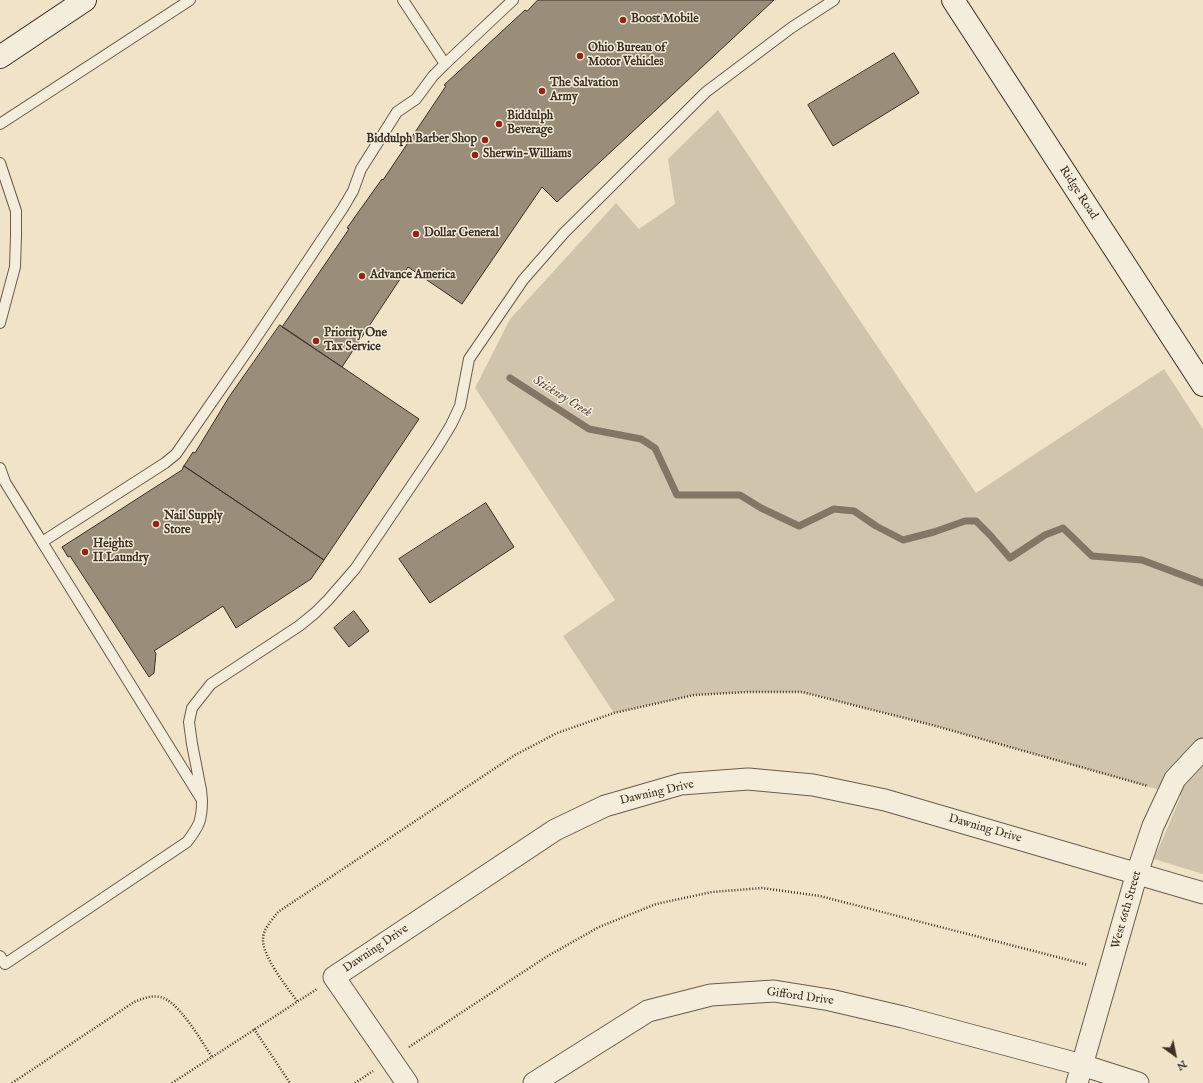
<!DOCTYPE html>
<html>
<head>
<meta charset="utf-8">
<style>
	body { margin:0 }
	#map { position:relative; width:1203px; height:1083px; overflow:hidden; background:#f0e3c8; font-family:"IM FELL English",serif }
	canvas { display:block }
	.north { position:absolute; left:1155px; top:1035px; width:40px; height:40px; -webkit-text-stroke:3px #f5eddb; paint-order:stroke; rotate:147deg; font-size:11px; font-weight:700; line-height:16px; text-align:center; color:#3c2f24 }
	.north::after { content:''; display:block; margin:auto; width:14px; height:18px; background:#3c2f24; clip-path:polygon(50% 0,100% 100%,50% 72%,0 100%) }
</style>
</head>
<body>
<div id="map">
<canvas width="1203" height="1083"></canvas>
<div class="north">N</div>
</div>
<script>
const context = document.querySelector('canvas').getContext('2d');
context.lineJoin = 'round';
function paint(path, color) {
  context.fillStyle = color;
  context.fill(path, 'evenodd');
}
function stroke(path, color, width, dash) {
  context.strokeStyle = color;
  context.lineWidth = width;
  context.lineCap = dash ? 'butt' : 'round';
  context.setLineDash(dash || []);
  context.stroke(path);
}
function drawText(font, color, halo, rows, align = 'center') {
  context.font = font + ' "IM FELL English",serif';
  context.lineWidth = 3;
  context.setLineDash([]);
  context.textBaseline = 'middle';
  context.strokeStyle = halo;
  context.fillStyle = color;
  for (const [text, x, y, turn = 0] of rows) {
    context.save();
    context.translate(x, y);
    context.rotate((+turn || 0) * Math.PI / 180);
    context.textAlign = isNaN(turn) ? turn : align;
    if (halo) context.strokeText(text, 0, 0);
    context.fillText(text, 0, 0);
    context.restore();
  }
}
paint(new Path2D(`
	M718,110L976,493L1164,369L1203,429V874L1154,859L1181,796L932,725L802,692H747L694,695L614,713L563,636L615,600L475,388L510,319L616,203L639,229L675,204L668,159Z`), '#d1c4ac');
stroke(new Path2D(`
	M510,378L589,429L641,439L655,448L677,495H740L761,508L799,526L834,509L854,511L876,526L903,540L934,532L965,521H976L990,535L1010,558L1045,535L1063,528L1092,556L1142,560L1203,583`), '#837665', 7);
const building = new Path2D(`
	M538,0H774L557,202L542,187L462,304L408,267L342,367L282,327L349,229L347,228L382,179L383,180L446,86L444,85L525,10L527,11Z
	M894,53L919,93L833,146L808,105Z
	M280,325L419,419L324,560L184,466L193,452L195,453L229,397Z
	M184,466L324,560L311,579L236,628L223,606L154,651L156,653L154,673L149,677L70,556L68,557L62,547L182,470Z
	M486,503L514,547L430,603L399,559Z
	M354,611L369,631L349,647L334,628Z`);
paint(building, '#9a8d79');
stroke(building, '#3c2f24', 1);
const lane = new Path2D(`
	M403,0L445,64
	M513,0L445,64L433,76L416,99L397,112L361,169L353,191L343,208L248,350L176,454L165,463L42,542L202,800L201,790L192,744L189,722L192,708L211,684L299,626L315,613L328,600L355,569L437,448L451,425L460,406L469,359L523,280L564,233L706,92L791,28L834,0
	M0,124L190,0
	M0,163L16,211V236L15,267L0,323
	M0,468L5,482L42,542
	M0,956L5,964L187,842C199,826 202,821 202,800`);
const street = new Path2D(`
	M407,1083L334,977L555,830L605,806L681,784L748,779L813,785L885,800L1203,893
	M534,1083L648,1011L711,995L774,991L830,1000L903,1017L1082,1065L1138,1083
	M1077,1083L1137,873L1153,826L1175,779L1203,749`);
const secondary = new Path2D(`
	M953,0L1203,385
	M0,57L85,0`);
stroke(lane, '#695c4d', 12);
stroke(street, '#695c4d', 23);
stroke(secondary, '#3c2f24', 24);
stroke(new Path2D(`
	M297,1001C287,987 262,956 263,939C263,929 272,920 278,912L515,755L557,733L614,713L694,695L747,692H802L932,725L1148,786
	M254,1029L290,1083
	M409,1047L546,957L599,927L656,904L712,892L762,888L820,896L1088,965
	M12,1083L134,1002C142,999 150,995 160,997C178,1000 202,1042 212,1057
	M172,1083L317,989
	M355,1083L373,1071`), '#3c2f24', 2.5, [1, 2]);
stroke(lane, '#f5eddb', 10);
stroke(street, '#f5eddb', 21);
stroke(secondary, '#f5eddb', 22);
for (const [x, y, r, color] of [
	[623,20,4,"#8f2418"],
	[580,56,4,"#8f2418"],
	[542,91,4,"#8f2418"],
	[499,124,4,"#8f2418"],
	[485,140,4,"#8f2418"],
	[475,155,4,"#8f2418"],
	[416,234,4,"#8f2418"],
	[362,276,4,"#8f2418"],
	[316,341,4,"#8f2418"],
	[156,524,4,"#8f2418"],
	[85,552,4,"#8f2418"]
]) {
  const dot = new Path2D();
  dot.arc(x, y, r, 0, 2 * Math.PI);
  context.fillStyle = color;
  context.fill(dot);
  stroke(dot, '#f5eddb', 1.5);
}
drawText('bold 12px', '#3c2f24', '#f5eddb', [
	["Boost Mobile",631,20],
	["Ohio Bureau of",588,49],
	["Motor Vehicles",588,63],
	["The Salvation",550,84],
	["Army",550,98],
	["Biddulph",507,117],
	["Beverage",507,131],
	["Biddulph Barber Shop",477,140,"right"],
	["Sherwin-Williams",483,155],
	["Dollar General",424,234],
	["Advance America",370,276],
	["Priority One",324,334],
	["Tax Service",324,348],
	["Nail Supply",164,517],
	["Store",164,531],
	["Heights",93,545],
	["II Laundry",93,559]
], 'left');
drawText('12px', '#3c2f24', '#f5eddb', [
	["Ridge Road",1078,193,57],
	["Dawning Drive",657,793,-13],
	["Dawning Drive",985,829,16],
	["West 66th Street",1127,910,-74],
	["Dawning Drive",376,949,-34],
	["Gifford Drive",800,997,8]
]);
drawText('italic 13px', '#5a4d3f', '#f5eddb', [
	["Stickney Creek",562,397,32]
]);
</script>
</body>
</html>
